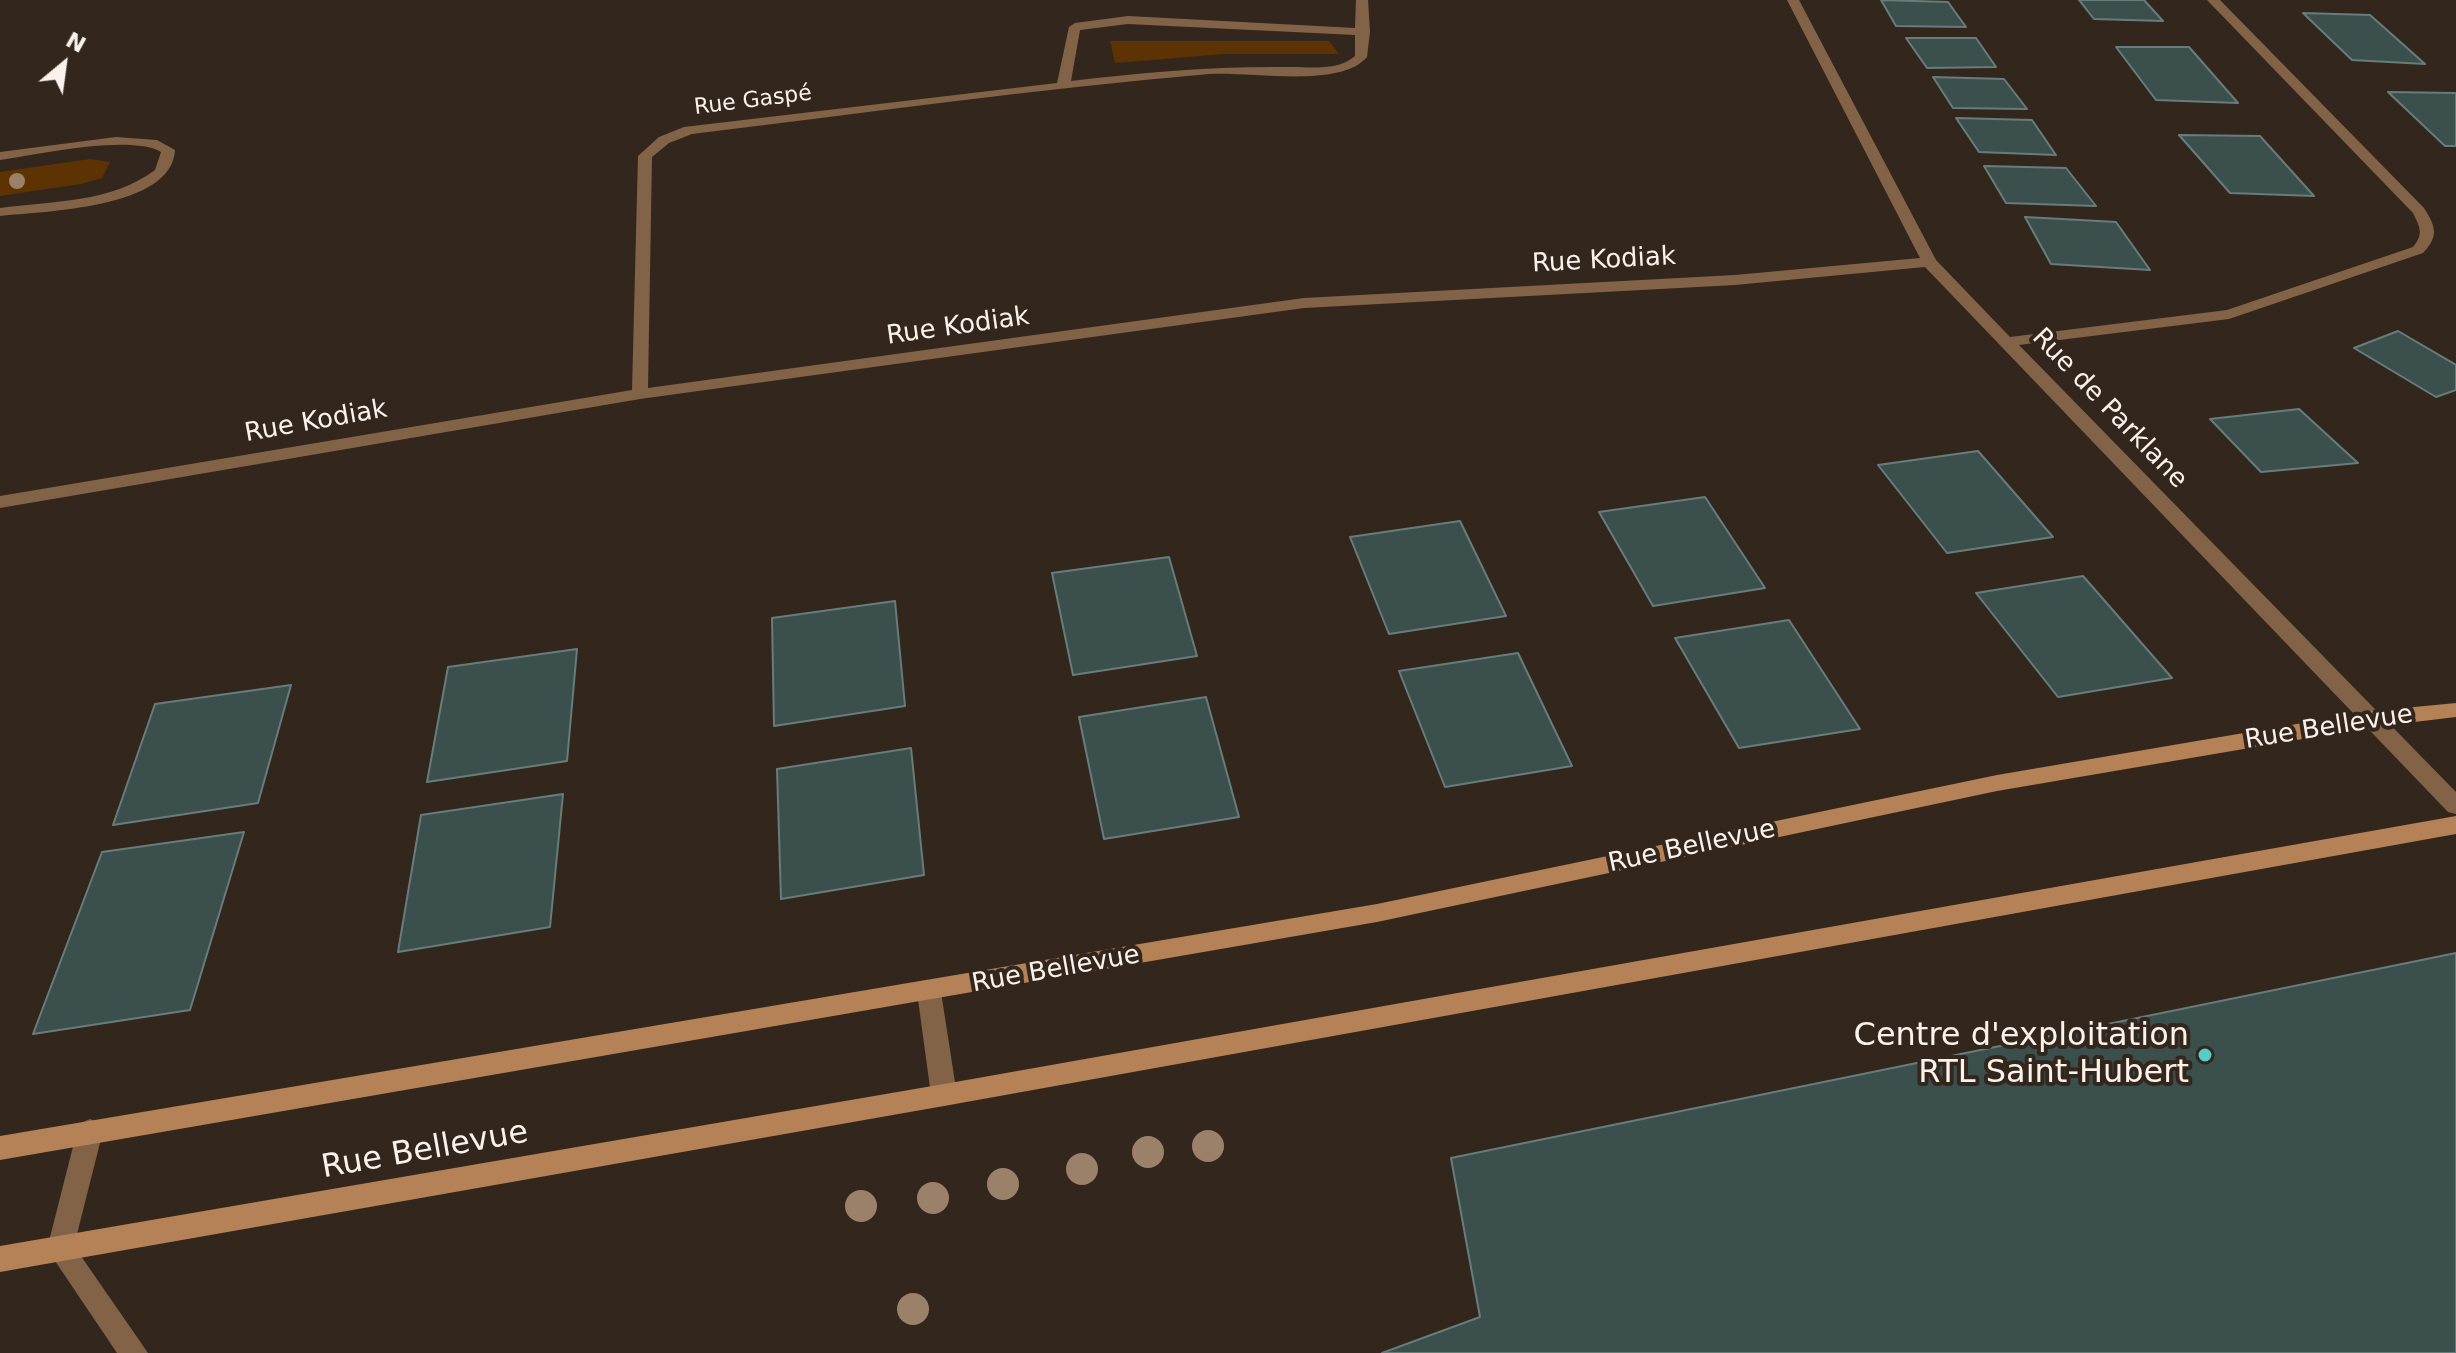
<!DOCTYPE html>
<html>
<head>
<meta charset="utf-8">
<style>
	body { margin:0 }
	#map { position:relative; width:2456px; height:1353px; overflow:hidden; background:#33271d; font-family:"DejaVu Sans",sans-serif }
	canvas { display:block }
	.north { position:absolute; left:24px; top:24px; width:80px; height:80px; -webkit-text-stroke:6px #33271d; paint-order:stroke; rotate:29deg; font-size:22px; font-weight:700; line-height:32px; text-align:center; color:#faf2eb }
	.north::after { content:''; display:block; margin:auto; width:28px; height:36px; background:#faf2eb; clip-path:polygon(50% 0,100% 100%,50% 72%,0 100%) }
</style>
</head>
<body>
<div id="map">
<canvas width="2456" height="1353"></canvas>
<div class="north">N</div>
</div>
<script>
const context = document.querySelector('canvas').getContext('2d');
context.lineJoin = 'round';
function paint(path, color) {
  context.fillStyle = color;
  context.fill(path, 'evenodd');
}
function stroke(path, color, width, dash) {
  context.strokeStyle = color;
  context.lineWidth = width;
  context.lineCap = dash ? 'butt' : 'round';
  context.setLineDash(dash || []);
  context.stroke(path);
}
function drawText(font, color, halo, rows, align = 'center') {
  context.font = font + ' "DejaVu Sans",sans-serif';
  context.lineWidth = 8;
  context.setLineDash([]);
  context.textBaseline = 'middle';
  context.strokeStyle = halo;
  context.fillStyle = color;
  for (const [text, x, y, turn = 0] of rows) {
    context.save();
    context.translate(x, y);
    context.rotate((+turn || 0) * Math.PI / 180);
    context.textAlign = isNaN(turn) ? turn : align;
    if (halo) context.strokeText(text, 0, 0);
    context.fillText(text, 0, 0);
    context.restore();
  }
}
paint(new Path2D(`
	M1110,41H1329L1339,54H1223L1115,63Z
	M90,159L110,162L102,178L81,184L0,196V172Z`), '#5d3303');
const building = new Path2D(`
	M1881,0L1948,2L1966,27L1896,26Z
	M2079,0H2144L2163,21L2094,19Z
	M2303,13L2370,15L2425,64L2352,60Z
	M1906,38H1976L1996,67L1927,68Z
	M2116,47H2189L2238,103L2156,100Z
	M1933,77L2004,79L2027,109L1953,108Z
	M2388,92L2456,93V146H2445Z
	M1956,118L2032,120L2056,155L1979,152Z
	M2179,135L2260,136L2314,196L2230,193Z
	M1984,166L2066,168L2096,206L2006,203Z
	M2025,217L2116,222L2150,270L2051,264Z
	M2398,331L2456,365V390L2436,397L2354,348Z
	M2299,409L2358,463L2261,472L2210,419Z
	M1978,451L2053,537L1947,553L1878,465Z
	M1705,497L1765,588L1653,606L1599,512Z
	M1460,521L1506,616L1389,634L1350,537Z
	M1169,557L1197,656L1073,675L1052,573Z
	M2083,576L2172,678L2058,697L1976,593Z
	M895,601L905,706L774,726L772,618Z
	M1789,620L1860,729L1739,748L1675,638Z
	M577,649L567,761L427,782L448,667Z
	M1518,653L1572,766L1445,787L1399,671Z
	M291,685L258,803L113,825L155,704Z
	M1206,697L1239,817L1104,839L1079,717Z
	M911,748L924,875L781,899L777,769Z
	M563,794L550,927L398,952L421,815Z
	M244,832L190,1010L33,1034L102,852Z
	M2456,953V1353H1382L1480,1317L1451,1158Z`);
paint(building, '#3b4f4d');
stroke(building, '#687d7b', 2);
paint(new Path2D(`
	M929,982L937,985L941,992L957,1095L953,1103L944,1106L935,1103L931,1095L917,992L921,985Z
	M90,1119L99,1123L103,1131L74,1246L148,1353H117L47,1249L77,1131L81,1123Z`), '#826348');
paint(new Path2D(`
	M1356,0H1368L1370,32L1367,57C1340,89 1250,71 1209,74C1036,89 864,113 692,134L669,143L652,157L648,388L1304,298L1735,275L1920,258L1787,0H1799L1936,260L2010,337L2227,310L2413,247C2424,234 2420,227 2413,213L2207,0H2220L2424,208C2436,227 2439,236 2423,253L2229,319L2019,345L2456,792V814L2448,812L1925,267L1735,285L1304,308L640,399L0,508V496L632,390L638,156L659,137L684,127L1057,83L1069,27L1075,23L1128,16L1355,28ZM1128,24L1355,35V56C1338,71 1311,67 1290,67C1216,66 1144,72 1071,81L1080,30Z
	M116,137L157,140L175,150C172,209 44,211 0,216V208C52,201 111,203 155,170L161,152C130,134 37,155 0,160V152Z`), '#826348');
paint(new Path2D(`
	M2456,703V717L2373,727L1997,791L1377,922L0,1160V1136L1377,904L1997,775L2373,711Z
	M2456,816V834L944,1106L0,1272V1246L944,1084Z`), '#b48256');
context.fillStyle = '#9c816a';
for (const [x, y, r] of [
	[17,181,8],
	[1208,1146,16],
	[1148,1152,16],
	[1082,1169,16],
	[1003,1184,16],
	[933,1198,16],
	[861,1206,16],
	[913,1309,16]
]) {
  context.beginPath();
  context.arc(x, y, r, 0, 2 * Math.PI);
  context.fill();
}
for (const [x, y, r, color] of [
	[2205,1055,8,"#55cdc6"]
]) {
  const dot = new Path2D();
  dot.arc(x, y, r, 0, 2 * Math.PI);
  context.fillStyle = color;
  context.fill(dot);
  stroke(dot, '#33271d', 3);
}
drawText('22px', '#faf2eb', '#33271d', [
	["Rue Gaspé",753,101,-7]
]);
drawText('26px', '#faf2eb', '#33271d', [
	["Rue Kodiak",1604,261,-3],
	["Rue Kodiak",958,327,-8],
	["Rue de Parklane",2109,409,46],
	["Rue Kodiak",316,422,-10],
	["Rue Bellevue",2329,728,-9],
	["Rue Bellevue",1692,847,-12],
	["Rue Bellevue",1056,970,-10]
]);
drawText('32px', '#faf2eb', '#33271d', [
	["Centre d'exploitation",2189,1037],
	["RTL Saint-Hubert",2189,1074]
], 'right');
drawText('32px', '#faf2eb', '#33271d', [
	["Rue Bellevue",425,1151,-10]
]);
</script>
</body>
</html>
